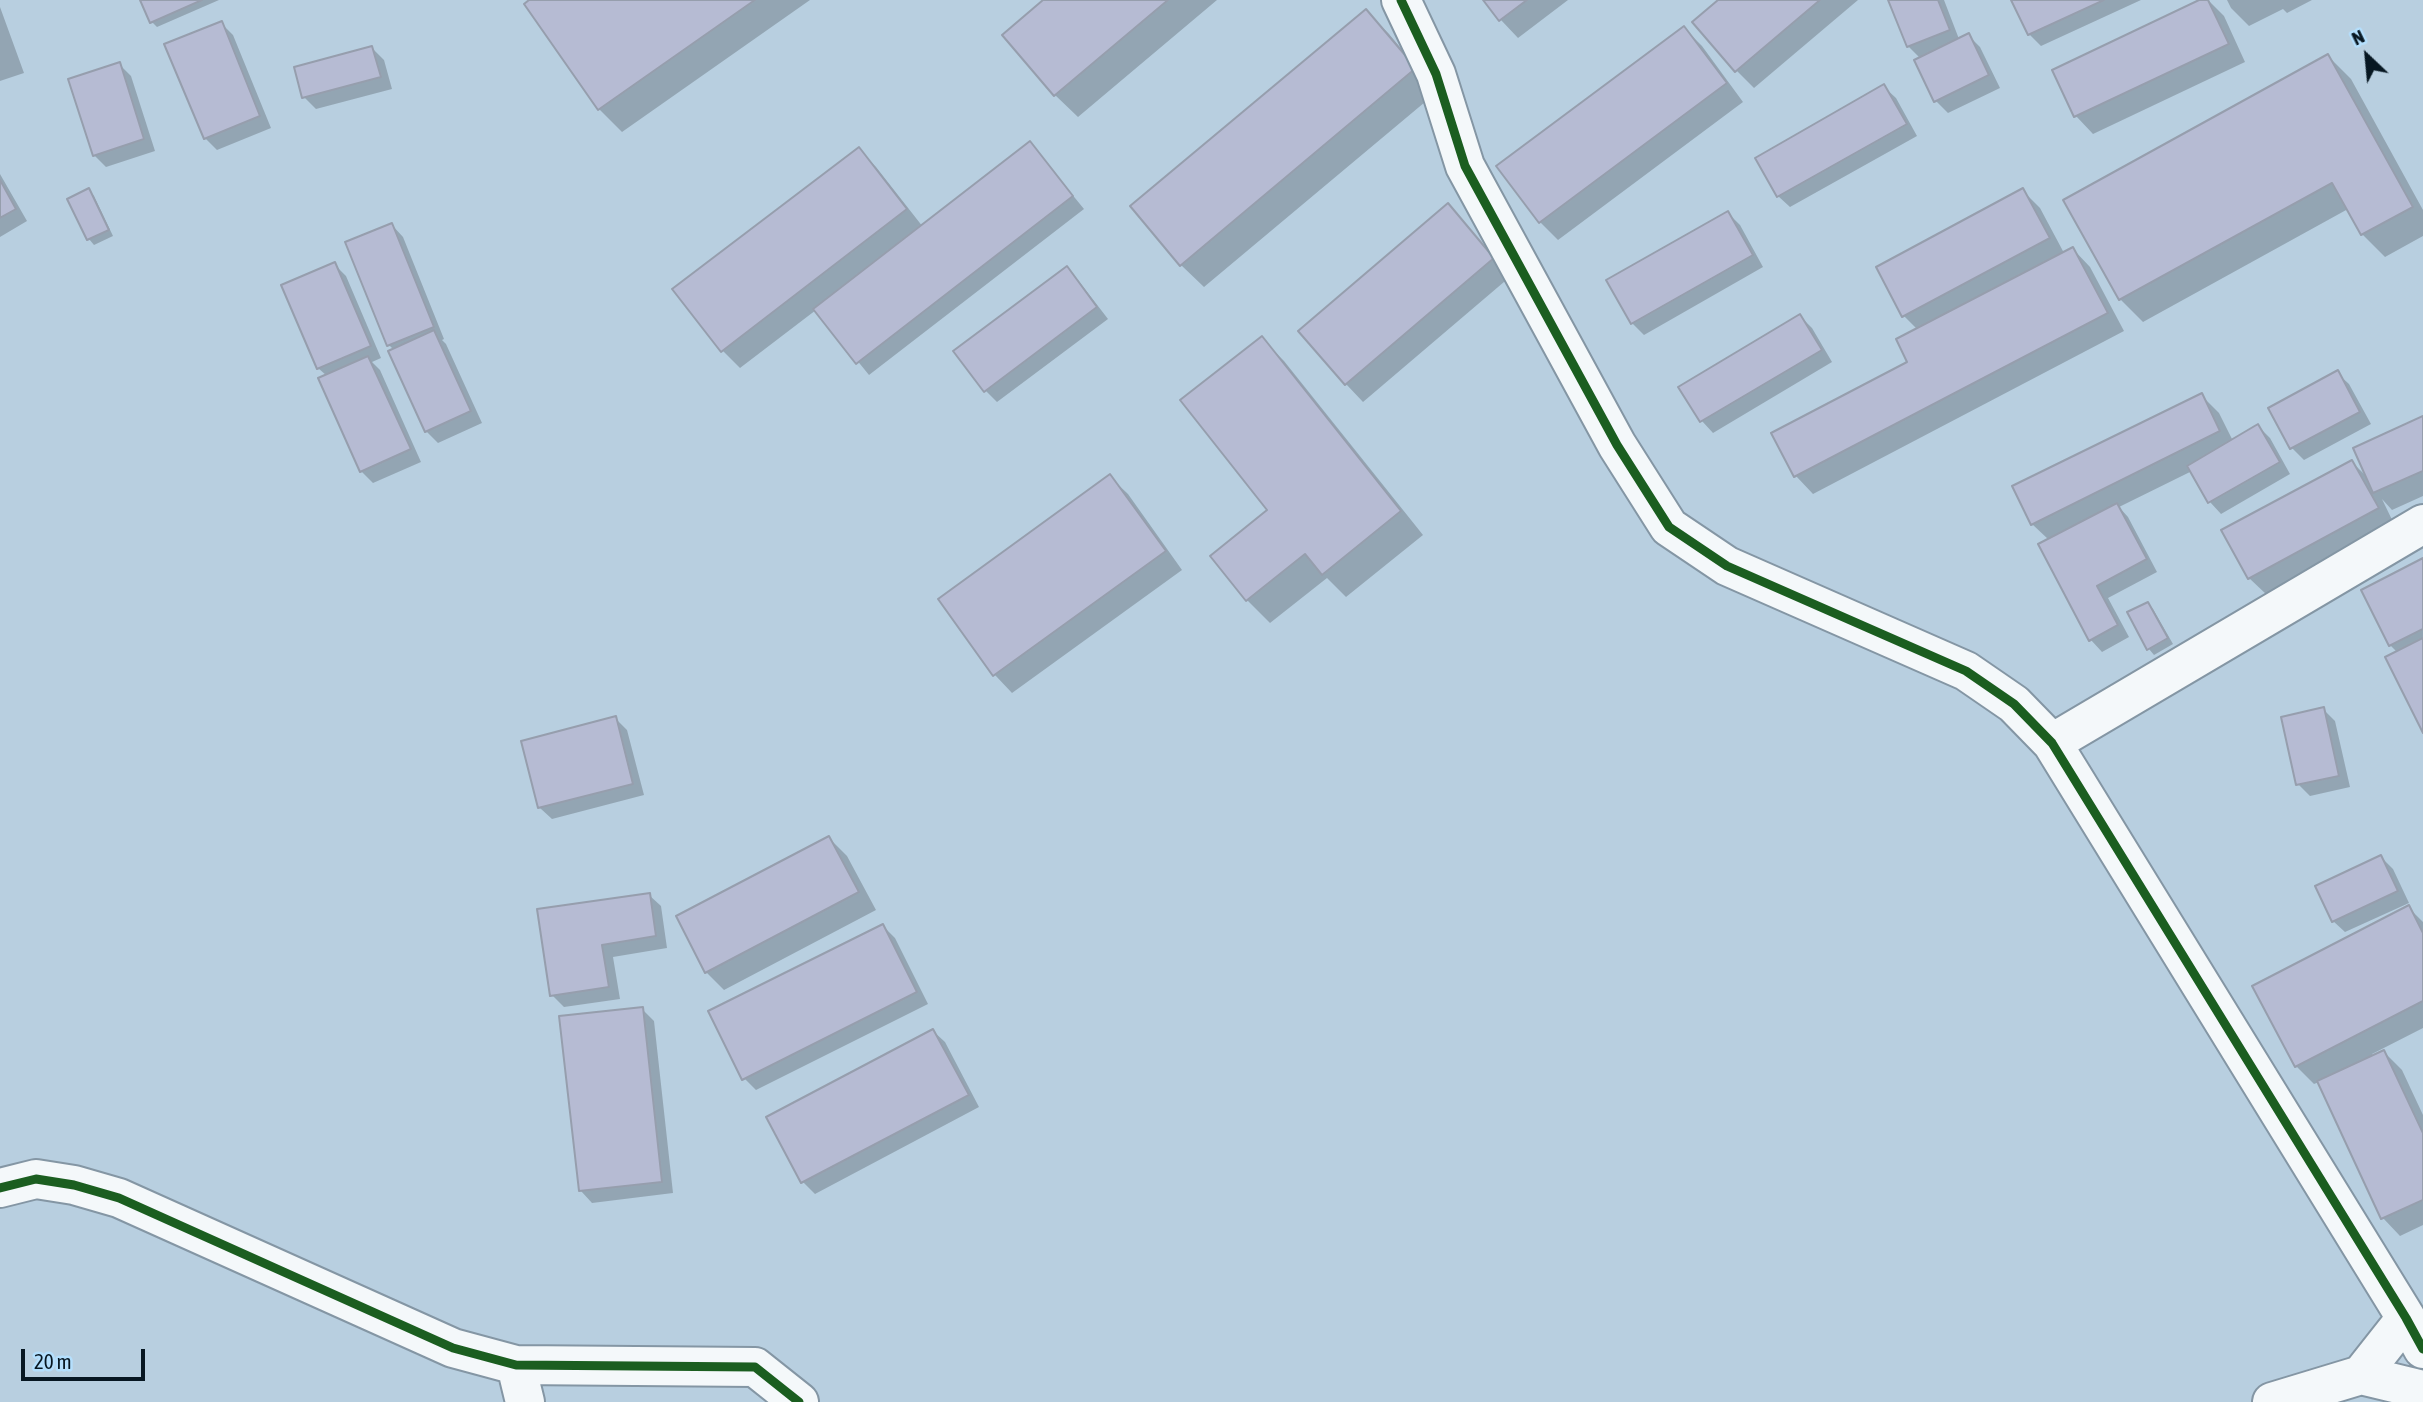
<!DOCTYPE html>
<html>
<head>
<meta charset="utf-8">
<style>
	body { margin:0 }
	#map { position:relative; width:2423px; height:1402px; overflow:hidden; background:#b8cfe0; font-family:"Asap Condensed",sans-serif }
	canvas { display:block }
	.north { position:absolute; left:2332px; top:21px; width:70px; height:70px; -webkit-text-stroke:5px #b4dffd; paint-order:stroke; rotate:334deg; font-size:19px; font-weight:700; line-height:28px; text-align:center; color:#071722 }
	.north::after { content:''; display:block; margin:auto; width:24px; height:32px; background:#071722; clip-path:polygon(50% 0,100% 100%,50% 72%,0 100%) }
	.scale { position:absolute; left:21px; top:1349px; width:124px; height:32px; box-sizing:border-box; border:4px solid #071722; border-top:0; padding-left:9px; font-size:21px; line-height:24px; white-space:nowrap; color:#071722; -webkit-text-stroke:5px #b4dffd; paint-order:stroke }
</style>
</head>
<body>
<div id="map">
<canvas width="2423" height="1402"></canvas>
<div class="north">N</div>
<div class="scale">20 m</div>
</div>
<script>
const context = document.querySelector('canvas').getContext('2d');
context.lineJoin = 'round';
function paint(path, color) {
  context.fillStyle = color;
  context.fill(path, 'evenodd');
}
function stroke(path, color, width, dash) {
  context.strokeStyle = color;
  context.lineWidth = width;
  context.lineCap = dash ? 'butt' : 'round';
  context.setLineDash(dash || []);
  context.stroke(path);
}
paint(new Path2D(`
	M145,0H219L157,27L152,22Z
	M532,0H810L622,132L599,109Z
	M1046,0H1217L1078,117L1055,95Z
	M1485,0H1568L1518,38L1501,20Z
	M1721,0H1858L1754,88L1736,70Z
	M1890,0H1944L1959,39L1968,35L1980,47L2000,88L1948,113L1936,101L1916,60L1920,58L1908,46Z
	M2013,0H2141L2041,46L2029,34Z
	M2203,0H2208L2224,16L2245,62L2093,134L2076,116L2054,71Z
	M2227,0H2312L2287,13L2283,9L2249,26L2231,8Z
	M0,7L24,73L0,81Z
	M1366,11L1389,34L1437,92L1204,287L1181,265Z
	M221,23L233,35L271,128L217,150L205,138Z
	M1684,28L1702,46L1743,102L1558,240L1540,222Z
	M372,48L384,60L392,89L316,109L304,97Z
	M2328,56L2351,79L2423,210V236L2385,257L2362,234L2348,209L2143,322L2120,299Z
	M119,64L131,76L155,151L106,167L94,155Z
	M1884,87L1896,98L1917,136L1790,207L1778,196Z
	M1030,143L1084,209L869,375L816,310L740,368L722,350L858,149L876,167L923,227Z
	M0,174L27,221L0,237Z
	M89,190L94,196L113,236L94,245L89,239L70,200Z
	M2023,191L2040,208L2064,253L2073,249L2090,267L2124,331L1813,494L1796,476L1910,363L1918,330L1904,316Z
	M1447,205L1511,276L1363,402L1346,384Z
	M1728,213L1740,225L1763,267L1644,335L1632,323Z
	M392,225L403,237L444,339L442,340L446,344L482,423L438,443L426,431L394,350L389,345Z
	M334,264L346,276L381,358L372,362L380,370L421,462L373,483L361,471L327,376L318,368Z
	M1066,268L1078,280L1108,319L997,402L986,391Z
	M1800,316L1812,328L1832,362L1713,433L1702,421L1681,387Z
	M1262,339L1284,361L1423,535L1346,597L1327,578L1270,623L1247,600L1270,510Z
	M2337,373L2349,384L2371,424L2304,460L2292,448L2270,408Z
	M2201,395L2219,413L2233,441L2258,426L2270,438L2290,474L2221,514L2210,502L2192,471L2119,507L2128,517L2157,572L2108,598L2129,637L2102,652L2091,640L2049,540L2032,524Z
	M2423,418V496L2392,510L2382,499L2395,526L2267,595L2249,578L2352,462L2368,478Z
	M1110,477L1128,494L1182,570L1012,693L995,675L940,600Z
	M2423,560V729L2397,652L2390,645L2363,591Z
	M2148,604L2153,609L2173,644L2154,655L2149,649L2130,613Z
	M2323,709L2335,721L2350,787L2310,796L2298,784Z
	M615,718L627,730L644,795L552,819L540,808L523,742Z
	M829,838L847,856L876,910L724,990L706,972Z
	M2381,857L2393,869L2409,903L2345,932L2333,921Z
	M649,895L661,906L667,948L613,957L620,999L564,1007L552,995Z
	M2409,908L2423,922V1028L2372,1054L2373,1057L2384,1052L2402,1070L2423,1115V1225L2400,1236L2383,1218L2319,1082L2314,1084L2296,1066L2255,987Z
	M883,926L895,938L928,1004L756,1090L744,1078Z
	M642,1009L654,1021L673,1193L592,1203L581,1191Z
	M933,1031L945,1042L979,1107L815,1194L803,1182L768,1118Z`), '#0003');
const building = new Path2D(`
	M140,0H202L150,23Z
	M529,0H755L598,110L524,4Z
	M1043,0H1168L1054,96L1002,35Z
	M1483,0H1527L1499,21Z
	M1718,0H1820L1735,72L1692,22Z
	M1888,0H1938L1950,30L1907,47Z
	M2011,0H2104L2028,35Z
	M2199,0H2208L2229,44L2074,117L2052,70Z
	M1366,9L1416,68L1180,266L1130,206Z
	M222,21L260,116L204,139L164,44Z
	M1684,26L1727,83L1539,223L1496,166Z
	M1969,33L1989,75L1934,102L1914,60Z
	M372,46L381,77L302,98L294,67Z
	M2328,54L2413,207L2361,235L2332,183L2119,300L2063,200Z
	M120,62L144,139L93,156L68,79Z
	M1884,84L1907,124L1777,197L1755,158Z
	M1030,141L1073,196L856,364L813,309Z
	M859,147L907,209L721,352L672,289Z
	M0,180L16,209L0,218Z
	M89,188L109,230L87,240L67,199Z
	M2023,188L2050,238L1902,317L1876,267Z
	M1448,203L1494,258L1345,385L1298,331Z
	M1728,211L1753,255L1631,324L1606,280Z
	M392,223L434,327L387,346L345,242Z
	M2073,247L2108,313L1794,477L1771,433L1907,362L1896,339Z
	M335,262L371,346L317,369L281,285Z
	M1067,266L1097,307L984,392L953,351Z
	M1800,314L1822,350L1700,422L1678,387Z
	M434,330L471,411L425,432L388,351Z
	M1262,336L1401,511L1322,575L1305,554L1246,601L1210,556L1267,510L1180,400Z
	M368,356L411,449L360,472L318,378Z
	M2338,370L2360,412L2290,449L2268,408Z
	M2202,393L2220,431L2031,525L2012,486Z
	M2423,416V471L2373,493L2353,448Z
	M2258,424L2280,462L2208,503L2187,466Z
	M2352,460L2379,508L2248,579L2221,530Z
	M1110,474L1166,551L993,676L938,599Z
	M2117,503L2147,559L2097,586L2118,625L2089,641L2038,544Z
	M2423,558V629L2389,646L2361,590Z
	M2148,602L2168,638L2147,650L2127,612Z
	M2423,638V733L2385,657Z
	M2324,707L2339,776L2296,785L2281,717Z
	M616,716L633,784L538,808L521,741Z
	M829,836L859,892L705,973L676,916Z
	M2381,855L2398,891L2332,922L2315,886Z
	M650,893L656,936L602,945L609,987L550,996L537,909Z
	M2409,905L2423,933V1001L2295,1067L2252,986Z
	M883,924L917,992L742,1080L708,1011Z
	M643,1007L662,1182L579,1191L559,1016Z
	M933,1029L969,1095L801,1183L766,1117Z
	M2384,1050L2423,1133V1200L2381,1219L2317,1081Z`);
paint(building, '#b6bbd3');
stroke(building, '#969ead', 2);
const street = new Path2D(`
	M1401,0L1436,74L1465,166L1617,445L1669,527L1727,566L1966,671L2014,704L2052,743L2406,1318L2423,1349
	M2052,743L2423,524
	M0,1188L36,1179L74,1185L119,1198L453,1348L516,1365L755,1367L799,1402
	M516,1365L525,1402
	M2361,1375L2406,1318
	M2272,1402L2361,1375L2423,1390`);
stroke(street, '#8496a4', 42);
stroke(street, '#f4f8fa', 38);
stroke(new Path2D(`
	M1401,0L1436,74L1465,166L1617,445L1669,527L1727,566L1966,671L2014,704L2052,743L2406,1318L2423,1349
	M0,1188L36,1179L74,1185L119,1198L453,1348L516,1365L755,1367L799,1402`), '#1b5e20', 9);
</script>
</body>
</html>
